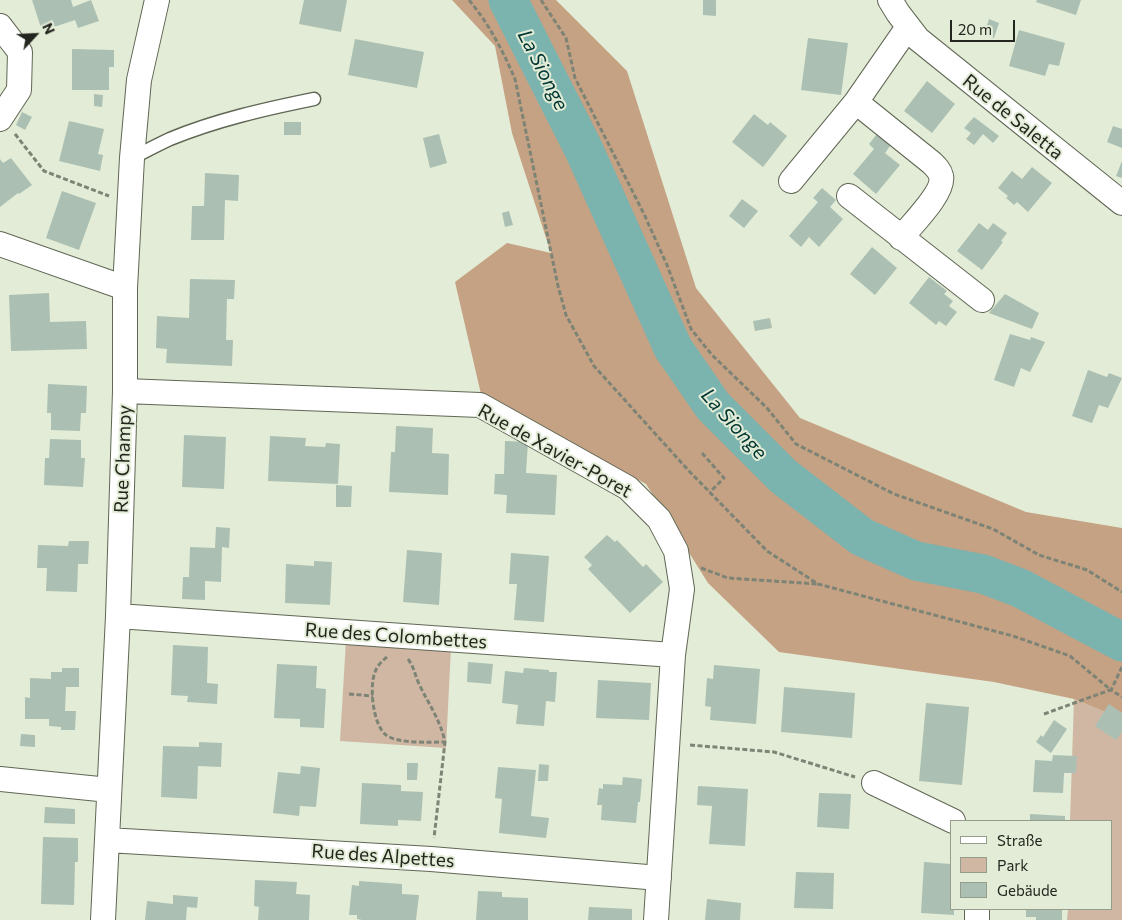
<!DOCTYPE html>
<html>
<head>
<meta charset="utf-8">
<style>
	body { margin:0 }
	#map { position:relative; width:1122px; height:920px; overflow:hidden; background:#e3ecd6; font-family:Commissioner,sans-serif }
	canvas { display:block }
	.legend { position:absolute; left:950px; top:820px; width:162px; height:90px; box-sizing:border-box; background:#e3ecd6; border:1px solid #969d8c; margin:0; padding:6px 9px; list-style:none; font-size:15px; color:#23261e }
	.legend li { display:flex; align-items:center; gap:10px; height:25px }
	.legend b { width:25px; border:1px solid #969d8c }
	.north { position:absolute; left:10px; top:10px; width:50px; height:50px; -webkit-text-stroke:4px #e3ecd6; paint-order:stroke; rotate:65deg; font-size:14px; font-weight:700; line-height:20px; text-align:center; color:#23261e }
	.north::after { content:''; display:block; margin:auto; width:18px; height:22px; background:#23261e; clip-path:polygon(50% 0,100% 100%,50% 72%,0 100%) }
	.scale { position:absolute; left:950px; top:20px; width:65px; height:22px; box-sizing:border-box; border:2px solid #23261e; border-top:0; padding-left:6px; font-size:15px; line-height:18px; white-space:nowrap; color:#23261e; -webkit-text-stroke:4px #e3ecd6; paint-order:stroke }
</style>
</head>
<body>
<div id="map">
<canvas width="1122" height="920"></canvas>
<ul class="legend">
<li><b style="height:6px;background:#fff"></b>Straße</li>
<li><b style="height:14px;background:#cfb7a4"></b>Park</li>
<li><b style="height:14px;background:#abc0b3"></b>Gebäude</li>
</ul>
<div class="north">N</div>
<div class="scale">20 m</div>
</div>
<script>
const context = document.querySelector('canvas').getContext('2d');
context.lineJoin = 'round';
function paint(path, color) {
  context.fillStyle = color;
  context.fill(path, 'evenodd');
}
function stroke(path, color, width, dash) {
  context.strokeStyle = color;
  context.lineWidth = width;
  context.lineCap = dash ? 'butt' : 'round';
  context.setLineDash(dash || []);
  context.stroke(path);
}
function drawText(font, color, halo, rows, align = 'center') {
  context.font = font + ' Commissioner,sans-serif';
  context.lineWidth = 4;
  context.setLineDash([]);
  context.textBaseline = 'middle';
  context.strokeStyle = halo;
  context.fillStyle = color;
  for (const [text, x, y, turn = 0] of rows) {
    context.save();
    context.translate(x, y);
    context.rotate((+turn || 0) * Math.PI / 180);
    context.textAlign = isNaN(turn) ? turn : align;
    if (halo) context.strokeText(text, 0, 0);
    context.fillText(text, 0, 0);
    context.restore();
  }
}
paint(new Path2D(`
	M346,640L451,647L446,748L340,741Z
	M1074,699L1122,719V920H1067L1068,909H1111V821H1070Z`), '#cfb7a4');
paint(new Path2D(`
	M452,0H556L627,71L696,288L800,418L1026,512L1122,528V719L1074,699L994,682L779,652L708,583L646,484L481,394L455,282L507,243L551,253L512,133L495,46Z`), '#c5a284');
stroke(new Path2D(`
	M508,0L584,150L673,348L713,406L783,476L862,537L916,561L983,574L1020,588L1122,642`), '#7bb3ae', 39);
paint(new Path2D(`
	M32,0H71L73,7L91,0L99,21L78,28L75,20L42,31Z
	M304,0H347L341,32L299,24Z
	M703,0H716V16L703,15Z
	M1037,0H1081L1076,15L1036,2Z
	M989,19L999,23L994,38L984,35Z
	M1019,30L1065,43L1059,66L1049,64L1045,76L1009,66Z
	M808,38L848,43L841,95L801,90Z
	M355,39L424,52L417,88L348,75Z
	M72,49L114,50V67H109V90H72Z
	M927,81L955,104L932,133L904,111Z
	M94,94L103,95L102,107L94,106Z
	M22,112L32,117L25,130L16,125Z
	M754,114L768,125L770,122L787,136L763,167L732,142Z
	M974,117L999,136L993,143L983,134L974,145L966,139L971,133L964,128Z
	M69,121L104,129L98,154L103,155L100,171L59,161Z
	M284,122H301V135H284Z
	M1113,126L1122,129V148L1107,142Z
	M439,134L447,163L430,168L423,138Z
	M877,134L890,146L885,153L900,165L876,194L853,174L874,149L869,144Z
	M11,158L32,185L19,194L18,193L0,207V159L3,163Z
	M1122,161V178L1116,176Z
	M1032,167L1052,183L1028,212L1017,202L1014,205L1006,198L1008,196L998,188L1012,171L1022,179Z
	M205,173L239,175L238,201L225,200L224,240H191L192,206H204Z
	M822,188L836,200L830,207L843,219L819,247L809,237L801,247L789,236L818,202L813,198Z
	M62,191L96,203L79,250L46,238Z
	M742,199L758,211L744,228L729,216Z
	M509,211L513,225L505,227L502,213Z
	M979,223L988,230L993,223L1007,233L1001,241L1003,242L982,270L957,251Z
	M872,247L897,268L875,295L850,274Z
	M929,277L947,291L944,294L953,301L949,306L957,312L946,326L939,321L936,325L909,303Z
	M190,279L235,280L234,299H227L226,340H233L232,366L166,363L167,349L156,348L157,316L189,318Z
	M49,293L50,322L86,321L87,349L11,351L9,295Z
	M1005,294L1039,313L1032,329L989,313Z
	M770,318L772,328L755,331L753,321Z
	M1010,334L1030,340L1031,337L1045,342L1030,372L1021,368L1014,387L994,380Z
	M1088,370L1107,377L1109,373L1122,378L1108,408L1099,405L1092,423L1072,416Z
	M48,384L87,386L86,413H81L80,431L51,430V413H47Z
	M396,426L433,428L432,453L449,454L448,495L389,492L391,452H395Z
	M184,435L226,437L224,489L182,487Z
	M270,436L306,438L305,446L325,447L326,443L340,444L338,484L268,481Z
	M50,439L81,440V458H85L83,487L44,485L45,458H49Z
	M505,441L528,442L526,473L557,475L555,515L506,513L507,495L494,494L495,474H504Z
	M336,485L352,486L351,507H336Z
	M216,527L230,528L229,548L222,547L221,582L205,581V600L182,599L183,577H189L190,547L215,548Z
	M607,535L615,542L617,540L643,567L646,564L663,582L630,613L588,569L592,565L584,557Z
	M69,541H89L88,564H78L77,592L46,591L47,568H37L38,545L68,546Z
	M407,550L442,553L439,605L403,602Z
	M511,553L549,556L544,622L514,620L517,584H509Z
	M314,561L332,562L330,605L285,603L286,564L314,566Z
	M173,645L208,647L207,683L218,684L217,704L187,702L188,696L171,695Z
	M468,662L493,664L491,684L467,682Z
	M277,664L317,666L316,688L326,689L324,728L300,727V719L274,718Z
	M714,665L760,669L756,724L710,720L711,707L705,706L707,678L713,679Z
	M62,668H79V687H66L65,711H76L75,730H61V727L49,726V719H25V697L30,698V678L51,679V672H62Z
	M524,668L549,670V672H557L555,702L546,701L544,726L516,724L518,705L502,703L505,671L523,673Z
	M598,680L651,683L649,720L596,718Z
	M784,687L855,693L852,738L781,732Z
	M926,703L969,707L962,785L919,781Z
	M1109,704L1122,713V732L1116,740L1095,726Z
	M1054,720L1067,729L1051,753L1036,742L1041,735L1043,737Z
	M21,734L35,735V747L20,746Z
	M199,742L222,743L221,767L198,766L197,799L161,797L163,746L199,747Z
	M1053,755L1077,756L1076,773H1064L1063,793L1033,792L1035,760L1052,761Z
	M407,763H418L417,780H407Z
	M539,764L549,765L548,781H538Z
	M301,766L320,768L316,807L300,806L299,816L273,813L278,772L300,774Z
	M498,767L536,770L531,816L549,818L546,838L499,833L502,799L495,798Z
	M623,777L642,779L640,802H638L636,823L601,820L602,805H597L599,788L603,789V784L622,785Z
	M362,783L401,785V791L423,792L421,821L398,820V826L360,824Z
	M698,786L748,789L745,846L709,844L712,806L697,805Z
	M819,793L851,794L849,829L817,827Z
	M45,807L75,809V824L44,823Z
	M1030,814L1065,816V820H1069V821H1030Z
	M43,837L78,838V862H75L74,905L41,904Z
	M924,862L951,864V909H954V915L921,913Z
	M796,872L834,873L833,909L794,908Z
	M255,880L297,882L296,894L310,895L309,920H258L259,907L254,906Z
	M359,881L402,884V894L419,895L416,920H362L357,919V915H349L352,885L359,886Z
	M478,891L502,892V897L528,898V920H476Z
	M173,895L198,897L197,908L187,907L186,920H145L147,901L173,904Z
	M707,899L741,903L740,920H705Z
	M589,907L632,909V920H588Z
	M1026,909H1062V920H1036V917H1026Z`), '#abc0b3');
const lane = new Path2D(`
	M132,158C144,152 157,145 170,139C216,120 265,109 314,99`);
const street = new Path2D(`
	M890,0L898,13L918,39L1122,203
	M0,26L20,52L19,90L0,119
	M856,102L932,163C936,167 940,171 941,176C945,192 911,225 901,238
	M791,181L856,102L908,27
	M849,196L982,300
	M0,244L125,288
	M125,391L480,405L628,488L659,519L676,551L682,589L673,655L656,920
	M118,616L673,655
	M0,779L109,790
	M874,783L953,821
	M107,840L431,859L659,878
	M103,920L118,616L125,391V288L132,158L139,80L157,0
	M977,920V909`);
stroke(lane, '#606755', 15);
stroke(street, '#606755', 26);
stroke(new Path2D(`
	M469,0C489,24 503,51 515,79L558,286L566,315L594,366L689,471L767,551L818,584L1013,636L1070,656L1111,690
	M541,0L566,38L575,78L644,214L667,265L691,329L712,355L767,408L796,444L894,494L993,529L1039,555L1087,570L1122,592
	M15,134L44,171L109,196
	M702,453L724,478L710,492
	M701,568L728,578L818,584
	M387,657C382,661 377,666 375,672C369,687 373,725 386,735C398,744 430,742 445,742
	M408,659C414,667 415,675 419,684C429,705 440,719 445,742L434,838
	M1122,667L1111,690L1122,697
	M349,694L373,696
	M1044,714L1110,690
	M690,745L774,752L855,777`), '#7e8475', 3, [5, 2.5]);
stroke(lane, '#fff', 12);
stroke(street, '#fff', 24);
drawText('19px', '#23261e', '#e3ecd6', [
	["Rue de Saletta",1013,117,39],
	["Rue de Xavier-Poret",555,451,29],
	["Rue Champy",123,459,-88],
	["Rue des Colombettes",396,636,4],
	["Rue des Alpettes",383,856,4]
]);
drawText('italic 20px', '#003633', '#e3ecd6', [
	["La Sionge",543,70,63],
	["La Sionge",734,424,48]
]);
</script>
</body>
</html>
